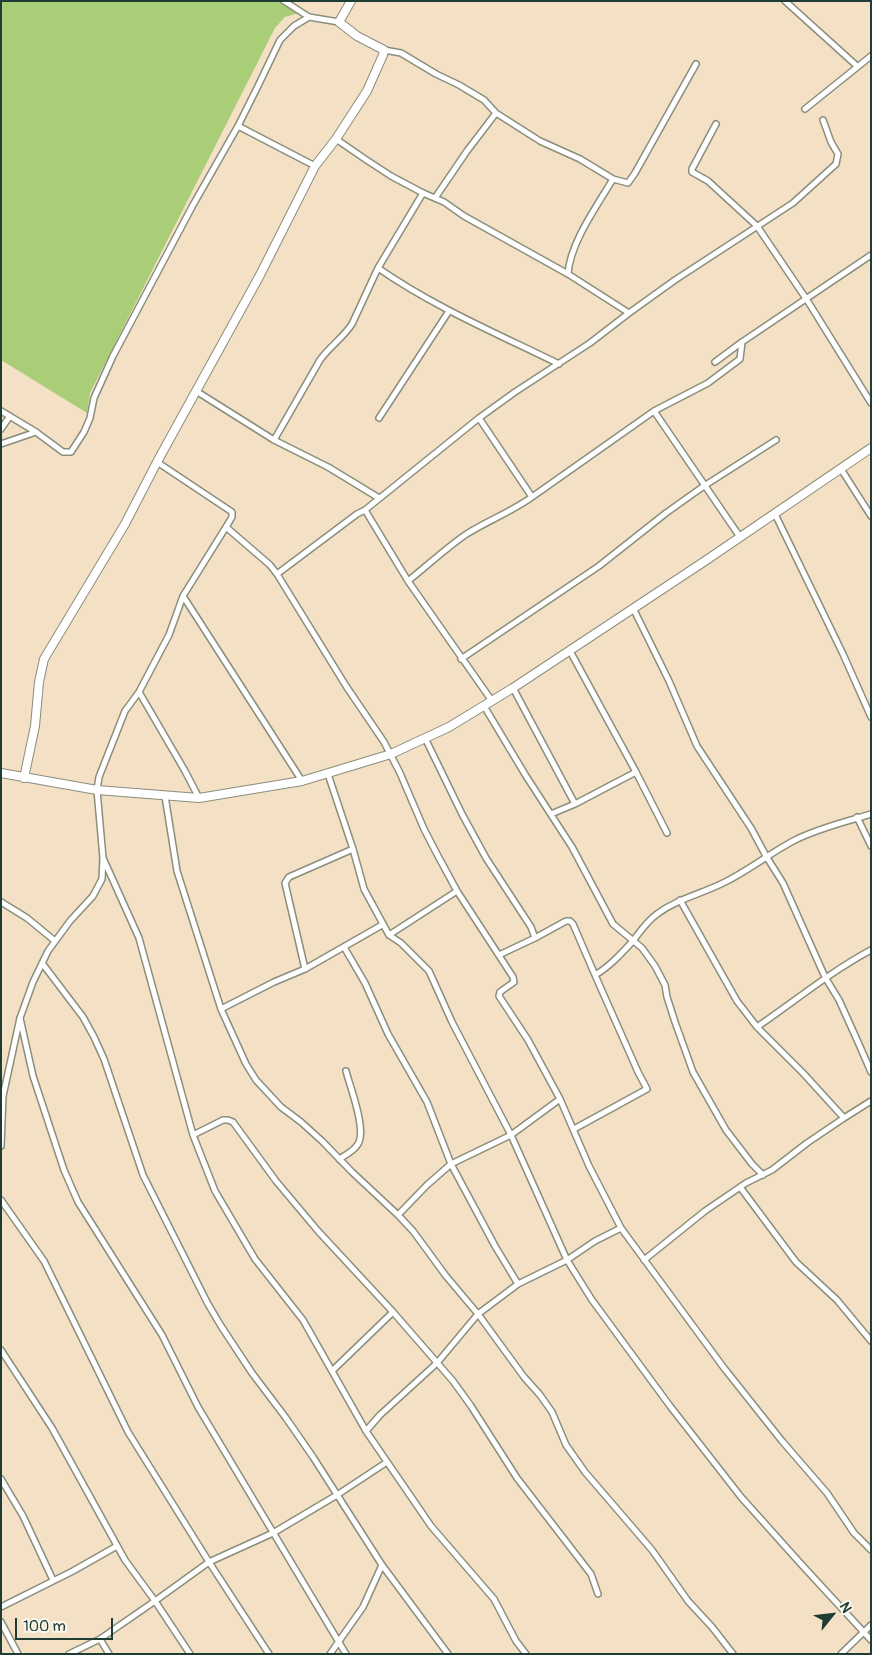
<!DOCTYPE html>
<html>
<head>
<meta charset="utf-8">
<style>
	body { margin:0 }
	#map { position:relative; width:872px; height:1655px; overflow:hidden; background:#f4e0c5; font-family:Pangolin,sans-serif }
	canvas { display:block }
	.frame { position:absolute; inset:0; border:2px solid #1f3d34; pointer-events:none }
	.north { position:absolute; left:807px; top:1590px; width:50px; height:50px; -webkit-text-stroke:4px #fbf7ec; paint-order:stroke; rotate:61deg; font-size:14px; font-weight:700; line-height:20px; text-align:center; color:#1f3d34 }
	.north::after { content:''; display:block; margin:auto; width:18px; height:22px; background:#1f3d34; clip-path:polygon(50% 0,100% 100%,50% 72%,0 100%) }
	.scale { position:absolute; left:15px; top:1618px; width:98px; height:22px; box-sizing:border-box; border:2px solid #1f3d34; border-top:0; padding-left:6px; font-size:15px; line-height:18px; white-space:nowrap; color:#1f3d34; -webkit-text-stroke:4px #fbf7ec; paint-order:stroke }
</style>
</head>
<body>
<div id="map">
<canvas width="872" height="1655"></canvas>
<div class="frame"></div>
<div class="north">N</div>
<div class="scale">100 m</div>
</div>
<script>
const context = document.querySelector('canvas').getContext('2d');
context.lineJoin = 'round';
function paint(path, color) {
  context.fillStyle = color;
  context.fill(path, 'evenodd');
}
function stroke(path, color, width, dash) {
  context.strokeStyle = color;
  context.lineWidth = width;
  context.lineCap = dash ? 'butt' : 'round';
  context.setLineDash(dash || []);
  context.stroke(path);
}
paint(new Path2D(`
	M1,1H282L298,13L285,17L275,28L90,393L87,413L1,360Z`), '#aace77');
const street = new Path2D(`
	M284,1L309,17L339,22
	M785,1L857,66
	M384,50L401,53L436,74L459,85L484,100L496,113L540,141L580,159L613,179L628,183L635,173L696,64
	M805,109L871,56
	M716,124L692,169V172L708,181L757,226L807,300L871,403
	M238,126L315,166
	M336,139L365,159L391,176L423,193L444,202L464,216L568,274L629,313
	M423,193L378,268C434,307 498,334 559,364
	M435,198L467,151L496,113
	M568,274C570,243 597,206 613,179
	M715,362L742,342
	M196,391L274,440L328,467L379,498
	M1,411L36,432L63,452H71L84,432L90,418L94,398L113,356L193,205L238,126L258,86L280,40L294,26L309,17
	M654,411L740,537
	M379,418L449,311
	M479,418L532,497L654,411L708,383L740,359L742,342L871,255
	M1,429L10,416
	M274,440L320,360C329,347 343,338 352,324L378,268
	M1,444L36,432
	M157,462L232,512V517L226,527L270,565L277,574L346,686L384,742L400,773L424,829L438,856L457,891L513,977L514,982L500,992L499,996L528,1040L560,1099L589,1166L621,1228L724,1368L782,1441L827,1493L854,1533L871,1550
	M841,469L871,516
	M365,510L408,581L492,701
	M775,514L843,654L871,717
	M226,527L183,596L302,781
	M277,574L357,514L365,510L479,418L515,392L590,343L629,313L675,280L793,203L836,164L838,154L831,142L823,120
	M408,581C427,566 445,549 465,535C487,521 511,512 532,497
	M633,608L669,681L697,746L751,828L766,856L783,883L825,977L839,1000L858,1042L871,1072
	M461,659L599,566L666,513L704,486L776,440
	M513,688L575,804L636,772L570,651
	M139,692L185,771L199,798
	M484,706L526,776L572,847L613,924L642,948L655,966L665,985L667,997L675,1022L693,1072L726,1130L752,1164L763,1175
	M425,738L462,814L486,858L531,927L535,938L566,921H570L573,924L595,975
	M636,772L667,833
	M328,774L353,849L364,889L389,935L457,891
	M165,796L177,871L221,1009L246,1064L256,1080L281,1107L301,1122L322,1141L352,1172L398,1215L413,1231L446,1276L478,1314L524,1377L540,1395L552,1412L566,1445L585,1472L652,1550L688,1601L712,1627L733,1654
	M551,814L575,804
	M857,817L871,846
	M103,858L139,938L193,1135L215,1191L255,1259L303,1320L366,1431L380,1415L437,1363L478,1314L518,1284L567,1260L595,1241L621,1228
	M680,900L737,1001L757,1027
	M1,902L27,918L55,941
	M389,935L401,943L429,971L452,1022L511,1135L567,1260L592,1300L670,1406L741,1497L801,1564L871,1640
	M344,947L365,983L388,1034L427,1102L451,1164L495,1246L518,1284
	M871,950C830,972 795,1001 757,1027L803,1073L844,1118L871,1101
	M499,955L535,938
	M42,963L83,1017L94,1037L104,1059L143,1175L208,1304L221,1326L252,1373L286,1418L313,1457L382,1565L448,1654
	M305,969L285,883L289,877L353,849
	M221,1009L274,982L305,969L382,925
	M20,1018L33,1076L64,1170L78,1202L162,1335L198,1407L346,1654
	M574,1129L647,1089L638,1072L595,975C609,967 621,954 632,942C640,932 646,922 657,914C677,899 701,894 723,883C748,871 770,853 795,840C819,828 845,822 871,814
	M193,1135L223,1120H228L233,1122L276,1181L318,1231L393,1312L453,1381L471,1406L517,1478L591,1574L598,1594
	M1,1146L3,1096L20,1018L33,982L48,951L70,921L93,896L102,879L103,858L97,790L99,777L125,711L139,692L160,652L169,635L183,596
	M339,1159C346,1155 354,1151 358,1144C367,1130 350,1087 346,1071
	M740,1187L796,1262L837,1300L871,1341
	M1,1200L44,1261L128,1432L209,1562L269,1654
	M398,1215L427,1185L451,1164L511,1135L560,1099
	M644,1260L705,1211L746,1183L772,1170L807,1143L844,1118
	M1,1350L52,1428L125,1560L155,1601L190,1654
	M332,1371L393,1312
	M366,1431L431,1526L494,1599L516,1641L526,1654
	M1,1479L23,1516L53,1580
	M1,1607L73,1571L117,1546
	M1,1622L18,1654
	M100,1639L109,1654
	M69,1654L100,1639L155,1601L209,1562L273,1533L337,1495L387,1462
	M330,1654L363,1607L382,1565
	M841,1654L871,1625`);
const secondary = new Path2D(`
	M1,773L97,790L199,798L302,781L391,754L449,727L513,688L705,561L871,448
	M24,778L35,726L39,682L44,659L125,524L157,462L260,275L315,166L336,139L367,91L383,55L384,50L357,36L339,22L351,1`);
stroke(street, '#8a8e7c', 8);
stroke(secondary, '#8a8e7c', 10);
stroke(street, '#fff', 5);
stroke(secondary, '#fff', 8);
</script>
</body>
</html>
